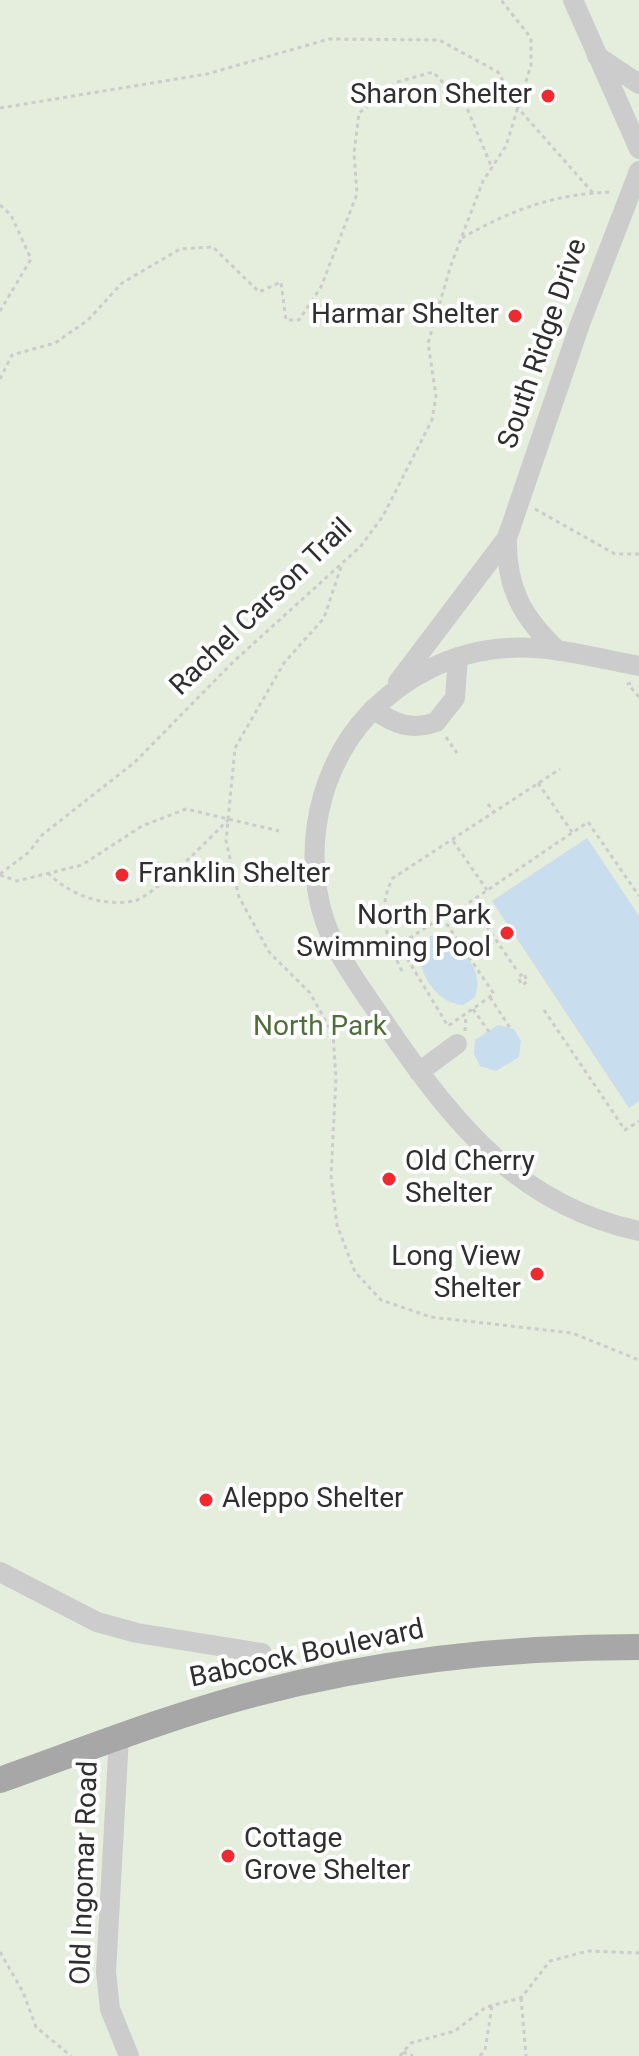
<!DOCTYPE html>
<html>
<head>
<meta charset="utf-8">
<style>
	body { margin:0 }
	canvas { display:block; background:#fff }
</style>
</head>
<body>
<canvas width="639" height="2056"></canvas>
<script>
const context = document.querySelector('canvas').getContext('2d');
context.lineJoin = 'round';
function paint(path, color) {
  context.fillStyle = color;
  context.fill(path, 'evenodd');
}
function stroke(path, color, width, dash) {
  context.strokeStyle = color;
  context.lineWidth = width;
  context.lineCap = dash ? 'butt' : 'round';
  context.setLineDash(dash || []);
  context.stroke(path);
}
function drawText(font, color, halo, rows, align = 'center') {
  context.font = font + ' Roboto,sans-serif';
  context.lineWidth = 8;
  context.setLineDash([]);
  context.textBaseline = 'middle';
  context.strokeStyle = halo;
  context.fillStyle = color;
  for (const [text, x, y, turn = 0] of rows) {
    context.save();
    context.translate(x, y);
    context.rotate((+turn || 0) * Math.PI / 180);
    context.textAlign = isNaN(turn) ? turn : align;
    if (halo) context.strokeText(text, 0, 0);
    context.fillText(text, 0, 0);
    context.restore();
  }
}
paint(new Path2D(`
	M0,0H639V2056H0Z`), '#e5eddc');
paint(new Path2D(`
	M587,838L639,916V1101L629,1108L492,901Z
	M441,935C462,945 485,972 475,997L463,1005C436,1004 414,969 421,944L431,936Z
	M498,1025L514,1029L521,1041L519,1057L496,1071L480,1066L474,1054L475,1040Z`), '#c8ddee');
stroke(new Path2D(`
	M0,108L207,74L329,39L439,40L498,72L518,108L593,193
	M0,205L11,215L31,259L0,311
	M462,238C513,209 554,194 613,192
	M0,379L12,355L55,343L88,320L122,283L180,249L213,247L259,292L281,282L286,320H299L321,287L357,194L354,153L359,113L397,82L433,72L467,108L492,168
	M535,509L615,554H639
	M341,567L324,618L284,663L235,748L226,841L239,897L269,952L310,993L333,1034L336,1078L331,1176L337,1225L355,1272L381,1300L431,1317L572,1333L639,1360
	M631,683L628,684L639,697
	M446,737L457,753
	M538,783L572,832
	M488,804L494,812
	M453,841L487,890
	M48,873C70,895 103,907 134,901C153,897 213,835 229,819
	M0,874L29,852L42,835L135,762L232,663L361,546L383,516L432,420L436,396L428,343L451,265L483,181L506,146L531,65V38L501,0
	M0,875L17,881L82,865L142,826L186,809L279,831
	M442,917L494,994L448,1026L399,945Z
	M470,958L496,940
	M516,969L470,902L588,822L639,896
	M402,971C387,942 376,908 393,878L560,769
	M526,979L524,973L518,977L522,985L528,981
	M490,997L510,1028
	M473,1009L489,1032
	M544,1010L625,1130L639,1121
	M465,1031L466,1015
	M0,1952L23,1992L36,2027L71,2056
	M521,1998L526,2056
	M403,2052L413,2056
	M400,2056L411,2043L455,2031L486,2007L521,1998L550,1961L588,1951L639,1953
	M480,2056L485,2050L492,2006`), '#ccc', 3, [4, 4]);
stroke(new Path2D(`
	M573,0L639,149
	M597,56L639,84
	M558,651C522,617 506,588 507,538L580,324L639,171
	M639,666C596,658 551,645 507,648C454,651 405,676 369,714C311,775 297,877 338,951C353,979 373,1005 391,1032C456,1126 521,1206 639,1231
	M398,682L507,538
	M373,709C394,724 412,731 436,722L455,698L458,657
	M419,1072L457,1044
	M0,1572L97,1622L137,1633L262,1653
	M119,1737L106,1972L110,2009L129,2056`), '#ccc', 20);
stroke(new Path2D(`
	M0,1780C84,1750 167,1717 254,1694C379,1661 509,1647 639,1647`), '#a7a7a7', 26);
for (const [x, y, r, color] of [
	[548,96,8,"#ef292e"],
	[515,316,8,"#ef292e"],
	[122,875,8,"#ef292e"],
	[507,933,8,"#ef292e"],
	[389,1179,8,"#ef292e"],
	[537,1274,8,"#ef292e"],
	[206,1500,8,"#ef292e"],
	[228,1856,8,"#ef292e"]
]) {
  const dot = new Path2D();
  dot.arc(x, y, r, 0, 2 * Math.PI);
  context.fillStyle = color;
  context.fill(dot);
  stroke(dot, '#fff', 3);
}
drawText('28px', '#2f2f2f', '#fff', [
	["Sharon Shelter",532,96],
	["Harmar Shelter",499,316],
	["Franklin Shelter",138,875,"left"],
	["North Park",491,917],
	["Swimming Pool",491,949],
	["Old Cherry",405,1163,"left"],
	["Shelter",405,1195,"left"],
	["Long View",521,1258],
	["Shelter",521,1290],
	["Aleppo Shelter",222,1500,"left"],
	["Cottage",244,1840,"left"],
	["Grove Shelter",244,1872,"left"]
], 'right');
drawText('28px', '#2f2f2f', '#fff', [
	["South Ridge Drive",544,344,-71],
	["Rachel Carson Trail",262,608,-44],
	["Babcock Boulevard",307,1655,-12],
	["Old Ingomar Road",86,1873,-88]
]);
drawText('28px', '#506e3a', '#fff', [
	["North Park",320,1028]
]);
</script>
</body>
</html>
